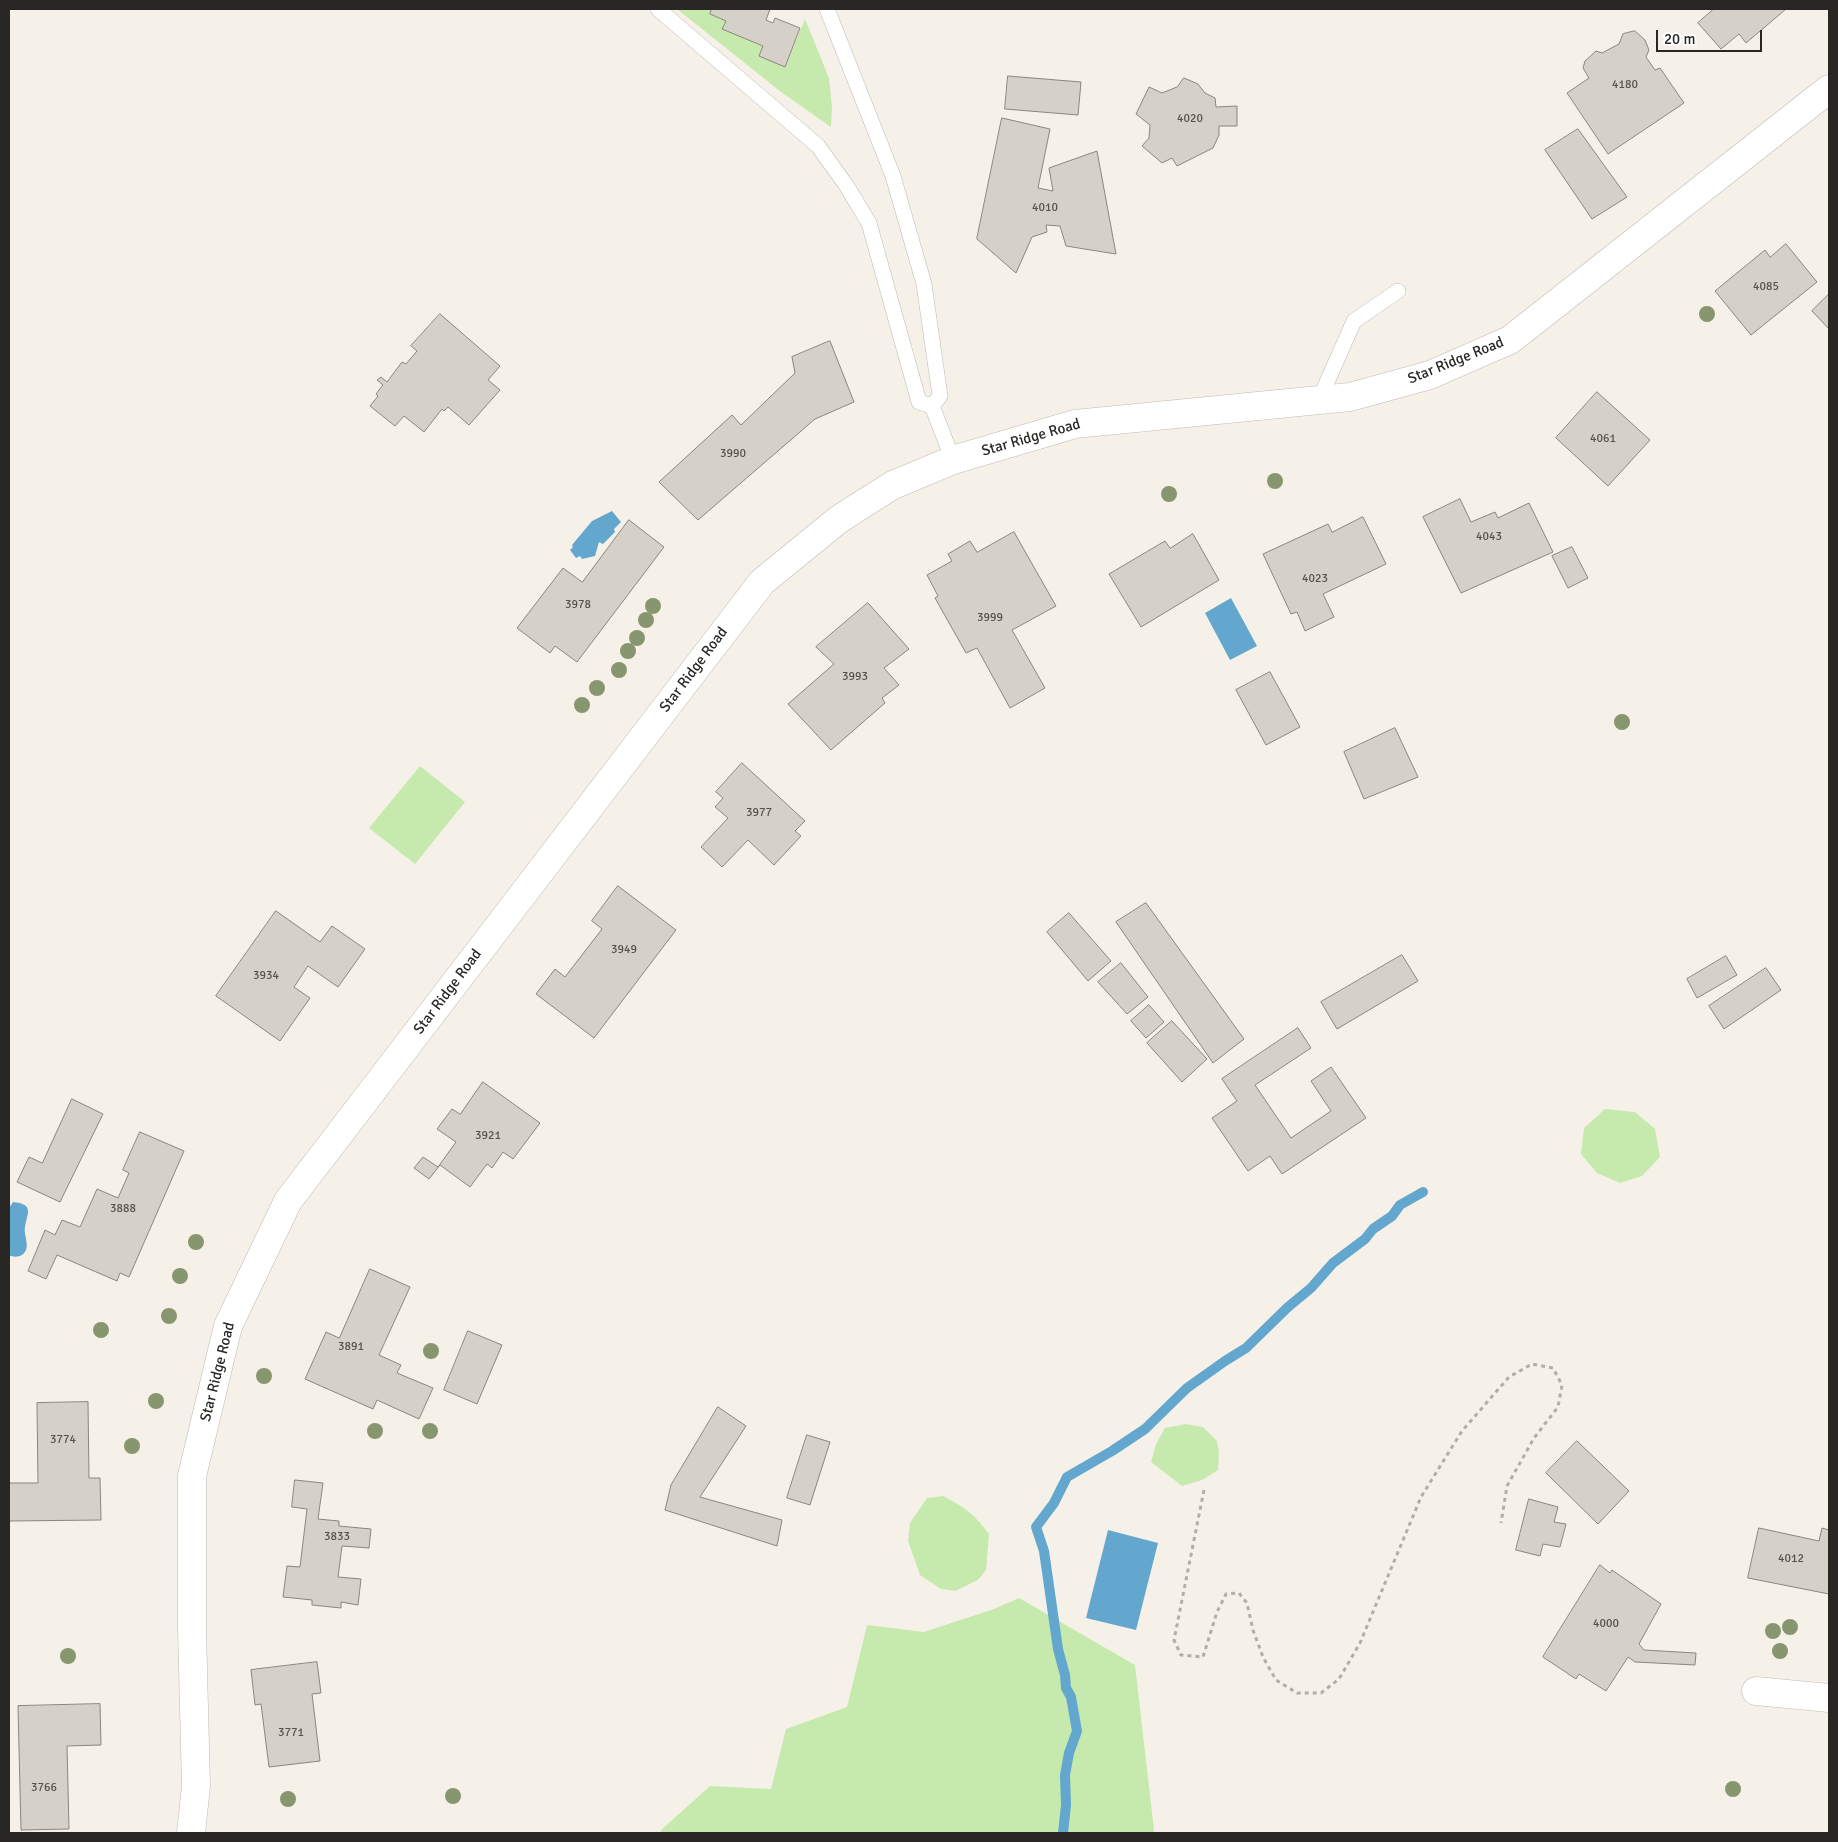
<!DOCTYPE html>
<html>
<head>
<meta charset="utf-8">
<style>
	body { margin:0 }
	#map { position:relative; width:1838px; height:1842px; overflow:hidden; background:#f6f1e8; font-family:Signika,sans-serif }
	canvas { display:block }
	.frame { position:absolute; inset:0; border:10px solid #292724; pointer-events:none }
	.scale { position:absolute; left:1656px; top:30px; width:106px; height:22px; box-sizing:border-box; border:2px solid #292724; border-top:0; padding-left:6px; font-size:15px; line-height:18px; white-space:nowrap; color:#292724; -webkit-text-stroke:4px #fff; paint-order:stroke }
</style>
</head>
<body>
<div id="map">
<canvas width="1838" height="1842"></canvas>
<div class="frame"></div>
<div class="scale">20 m</div>
</div>
<script>
const context = document.querySelector('canvas').getContext('2d');
context.lineJoin = 'round';
function paint(path, color) {
  context.fillStyle = color;
  context.fill(path, 'evenodd');
}
function stroke(path, color, width, dash) {
  context.strokeStyle = color;
  context.lineWidth = width;
  context.lineCap = dash ? 'butt' : 'round';
  context.setLineDash(dash || []);
  context.stroke(path);
}
function drawText(font, color, halo, rows, align = 'center') {
  context.font = font + ' Signika,sans-serif';
  context.lineWidth = 5;
  context.setLineDash([]);
  context.textBaseline = 'middle';
  context.strokeStyle = halo;
  context.fillStyle = color;
  for (const [text, x, y, turn = 0] of rows) {
    context.save();
    context.translate(x, y);
    context.rotate((+turn || 0) * Math.PI / 180);
    context.textAlign = isNaN(turn) ? turn : align;
    if (halo) context.strokeText(text, 0, 0);
    context.fillText(text, 0, 0);
    context.restore();
  }
}
paint(new Path2D(`
	M677,9H712L710,14L726,21L722,28L763,46L759,56L785,67L805,19L829,78L832,107L831,127L781,92Z
	M420,766L465,802L415,864L369,828Z
	M1605,1109L1635,1112L1655,1129L1660,1157L1642,1176L1620,1183L1597,1173L1581,1154L1584,1128Z
	M1186,1424L1203,1427L1217,1441L1219,1451L1218,1470L1202,1480L1182,1486L1151,1462L1156,1444L1165,1428Z
	M943,1496C965,1507 974,1514 989,1534L986,1570L978,1580L955,1591L941,1589L920,1575L908,1541L910,1523L927,1498Z
	M1019,1598L1135,1665L1154,1830L1153,1833H661V1830L710,1786L771,1789L786,1729L847,1707L867,1625L924,1632L994,1609Z`), '#c6eaad');
paint(new Path2D(`
	M612,511L621,522L614,529L615,532L603,544L599,542L595,556L582,559L580,556L576,558L570,550L573,547L572,545L592,521Z
	M1231,598L1257,646L1230,660L1205,613Z
	M13,1202C35,1204 27,1214 25,1227C23,1236 33,1250 20,1256C16,1257 12,1257 9,1255V1208Z
	M1108,1530L1158,1543L1136,1630L1086,1618Z`), '#63a7ce');
stroke(new Path2D(`
	M1063,1833L1066,1805L1065,1775L1069,1753L1077,1731L1071,1697L1066,1688L1065,1675L1058,1649L1044,1551L1036,1527L1054,1503L1067,1477L1112,1451L1145,1429L1187,1388L1225,1361L1246,1348L1288,1307L1311,1288L1333,1263L1365,1239L1373,1229L1392,1216L1400,1205L1423,1192`), '#63a7ce', 10);
const building = new Path2D(`
	M712,9H770L766,20L773,23L775,18L800,28L785,67L759,56L763,46L722,29L726,21L710,14Z
	M1714,9H1786L1746,43L1739,34L1721,49L1698,23Z
	M1635,31L1645,40L1649,50L1646,57L1655,70L1660,68L1684,103L1608,154L1567,93L1589,78L1583,68L1585,61L1596,51L1602,53L1619,44L1623,34Z
	M1008,76L1081,82L1078,115L1005,109Z
	M1184,78L1198,84L1205,93L1215,98L1216,107L1237,106V126H1219V135L1213,148L1177,166L1172,158L1162,163L1142,146L1149,138L1150,125L1136,114L1149,87L1162,93L1177,87Z
	M1002,118L1050,129L1038,188L1053,191L1049,168L1097,151L1116,254L1066,246L1060,226L1046,225L1047,232L1032,237L1016,273L977,239Z
	M1578,129L1627,197L1592,219L1545,150Z
	M1786,244L1817,282L1751,335L1715,291L1765,250L1770,257Z
	M1829,294V329L1812,311Z
	M440,314L500,366L488,380L500,390L469,425L448,407L444,411L442,409L424,432L404,416L395,426L370,406L378,396L376,394L383,385L377,380L381,377L387,382L402,362L406,364L417,351L411,346Z
	M830,341L854,402L815,419L698,520L659,482L732,415L741,425L795,373L792,357Z
	M1597,392L1650,440L1608,486L1556,438Z
	M1460,499L1471,522L1495,512L1498,518L1529,503L1553,552L1461,593L1423,517Z
	M1363,517L1386,564L1323,594L1334,617L1305,631L1297,612L1291,614L1263,554L1328,524L1332,532Z
	M629,520L664,547L577,662L555,646L550,653L517,628L563,568L582,582Z
	M1014,532L1056,606L1012,630L1045,688L1010,708L977,648L966,653L935,598L938,596L927,575L952,561L948,554L970,541L977,552Z
	M1193,534L1219,580L1141,627L1109,574L1165,541L1170,548Z
	M1572,547L1588,578L1568,588L1552,556Z
	M868,603L909,649L884,668L899,685L882,698L885,703L831,750L788,704L834,664L816,647Z
	M1270,672L1300,727L1266,745L1236,690Z
	M1395,728L1418,777L1364,799L1344,752Z
	M742,763L805,821L795,831L801,836L774,865L748,840L722,867L701,847L728,818L715,807L723,798L716,792Z
	M618,886L676,930L594,1038L536,994L555,969L565,977L602,929L592,921Z
	M1146,903L1244,1039L1213,1063L1116,922Z
	M276,911L320,942L332,926L365,949L338,987L308,966L294,987L310,998L280,1041L216,996Z
	M1069,913L1111,961L1088,981L1047,932Z
	M1402,955L1418,981L1337,1029L1321,1002Z
	M1726,956L1737,975L1697,998L1687,979Z
	M1121,963L1148,997L1127,1014L1098,982Z
	M1766,968L1781,990L1724,1029L1709,1006Z
	M1149,1005L1164,1022L1146,1038L1131,1021Z
	M1172,1021L1207,1059L1182,1082L1147,1043Z
	M1298,1028L1311,1048L1255,1085L1291,1138L1331,1111L1311,1081L1331,1067L1366,1118L1282,1174L1270,1156L1248,1171L1212,1118L1237,1101L1222,1079Z
	M483,1082L540,1123L513,1159L503,1152L492,1168L487,1164L470,1187L440,1165L429,1179L414,1168L423,1157L438,1167L456,1142L437,1129L452,1109L460,1114Z
	M72,1099L103,1114L60,1202L17,1182L29,1157L42,1163Z
	M140,1132L184,1151L129,1277L120,1273L117,1281L57,1255L46,1279L28,1271L45,1230L55,1235L62,1220L80,1227L97,1189L118,1198L129,1173L123,1170Z
	M370,1269L410,1287L379,1355L401,1365L397,1373L433,1388L419,1419L377,1400L373,1409L305,1379L326,1332L339,1338Z
	M468,1331L502,1345L477,1404L444,1390Z
	M88,1402L89,1478H100L101,1520L9,1521V1483H38L37,1403Z
	M718,1407L746,1426L700,1497L782,1520L777,1546L665,1510L671,1485Z
	M807,1435L830,1442L810,1505L787,1498Z
	M1577,1441L1629,1491L1598,1524L1546,1473Z
	M295,1480L323,1483L318,1519L339,1521V1526L371,1529L369,1548L342,1546L338,1577L361,1579L358,1605L341,1602V1608L312,1605V1600L283,1597L287,1566L300,1567L307,1509L292,1507Z
	M1529,1499L1558,1507L1554,1522L1566,1524L1560,1547L1543,1544L1540,1556L1516,1550Z
	M1759,1528L1819,1541L1822,1528L1829,1530V1594L1748,1578Z
	M1600,1565L1610,1573L1612,1570L1661,1604L1639,1644L1644,1650L1696,1653L1695,1665L1635,1662L1628,1657L1606,1691L1579,1674L1576,1679L1543,1657Z
	M317,1662L321,1693L312,1694L320,1761L269,1767L261,1704L255,1705L251,1670Z
	M100,1704L101,1745L67,1746L69,1829L21,1830L18,1706Z`);
paint(building, '#d6d1c8');
stroke(building, '#8a857d', 1);
const lane = new Path2D(`
	M658,9L818,146L846,185L869,223L919,402L932,406
	M827,9L893,176L924,284L940,396L932,406
	M1319,400L1354,321L1398,291
	M932,406L953,460`);
const street = new Path2D(`
	M1756,1691L1829,1698
	M191,1833L196,1786L192,1630V1476L228,1326L288,1201L762,582L838,520L858,507L893,485L953,460L1075,424L1350,397L1430,375L1510,340L1829,89`);
stroke(lane, '#bfbab1', 16);
stroke(street, '#bfbab1', 29);
stroke(new Path2D(`
	M1204,1490L1174,1640L1181,1655L1203,1657L1217,1612L1226,1594L1239,1593L1247,1603L1253,1630L1263,1657L1276,1680L1297,1693H1321L1339,1679L1360,1643L1421,1497L1462,1431L1509,1377L1532,1364L1553,1368L1562,1385L1558,1407L1534,1438L1507,1486L1501,1523`), '#b2aea7', 3, [4, 4]);
stroke(lane, '#fff', 15);
stroke(street, '#fff', 28);
context.fillStyle = '#87966f';
for (const [x, y] of [
	[1707,314],
	[1275,481],
	[1169,494],
	[653,606],
	[646,620],
	[637,638],
	[628,651],
	[619,670],
	[597,688],
	[582,705],
	[1622,722],
	[196,1242],
	[180,1276],
	[169,1316],
	[101,1330],
	[431,1351],
	[264,1376],
	[156,1401],
	[375,1431],
	[430,1431],
	[132,1446],
	[1790,1627],
	[1773,1631],
	[1780,1651],
	[68,1656],
	[1733,1789],
	[453,1796],
	[288,1799]
]) {
  context.beginPath();
  context.arc(x, y, 8, 0, 2 * Math.PI);
  context.fill();
}
drawText('12px', '#54524d', null, [
	["4180",1625,85],
	["4020",1190,119],
	["4010",1045,208],
	["4085",1766,287],
	["4061",1603,439],
	["3990",733,454],
	["4043",1489,537],
	["4023",1315,579],
	["3978",578,605],
	["3999",990,618],
	["3993",855,677],
	["3977",759,813],
	["3949",624,950],
	["3934",266,976],
	["3921",488,1136],
	["3888",123,1209],
	["3891",351,1347],
	["3774",63,1440],
	["3833",337,1537],
	["4012",1791,1559],
	["4000",1606,1624],
	["3771",291,1733],
	["3766",44,1788]
]);
drawText('15px', '#292724', '#fff', [
	["Star Ridge Road",1456,361,-22],
	["Star Ridge Road",1031,438,-16],
	["Star Ridge Road",694,670,-53],
	["Star Ridge Road",448,992,-53],
	["Star Ridge Road",218,1372,-76]
]);
</script>
</body>
</html>
